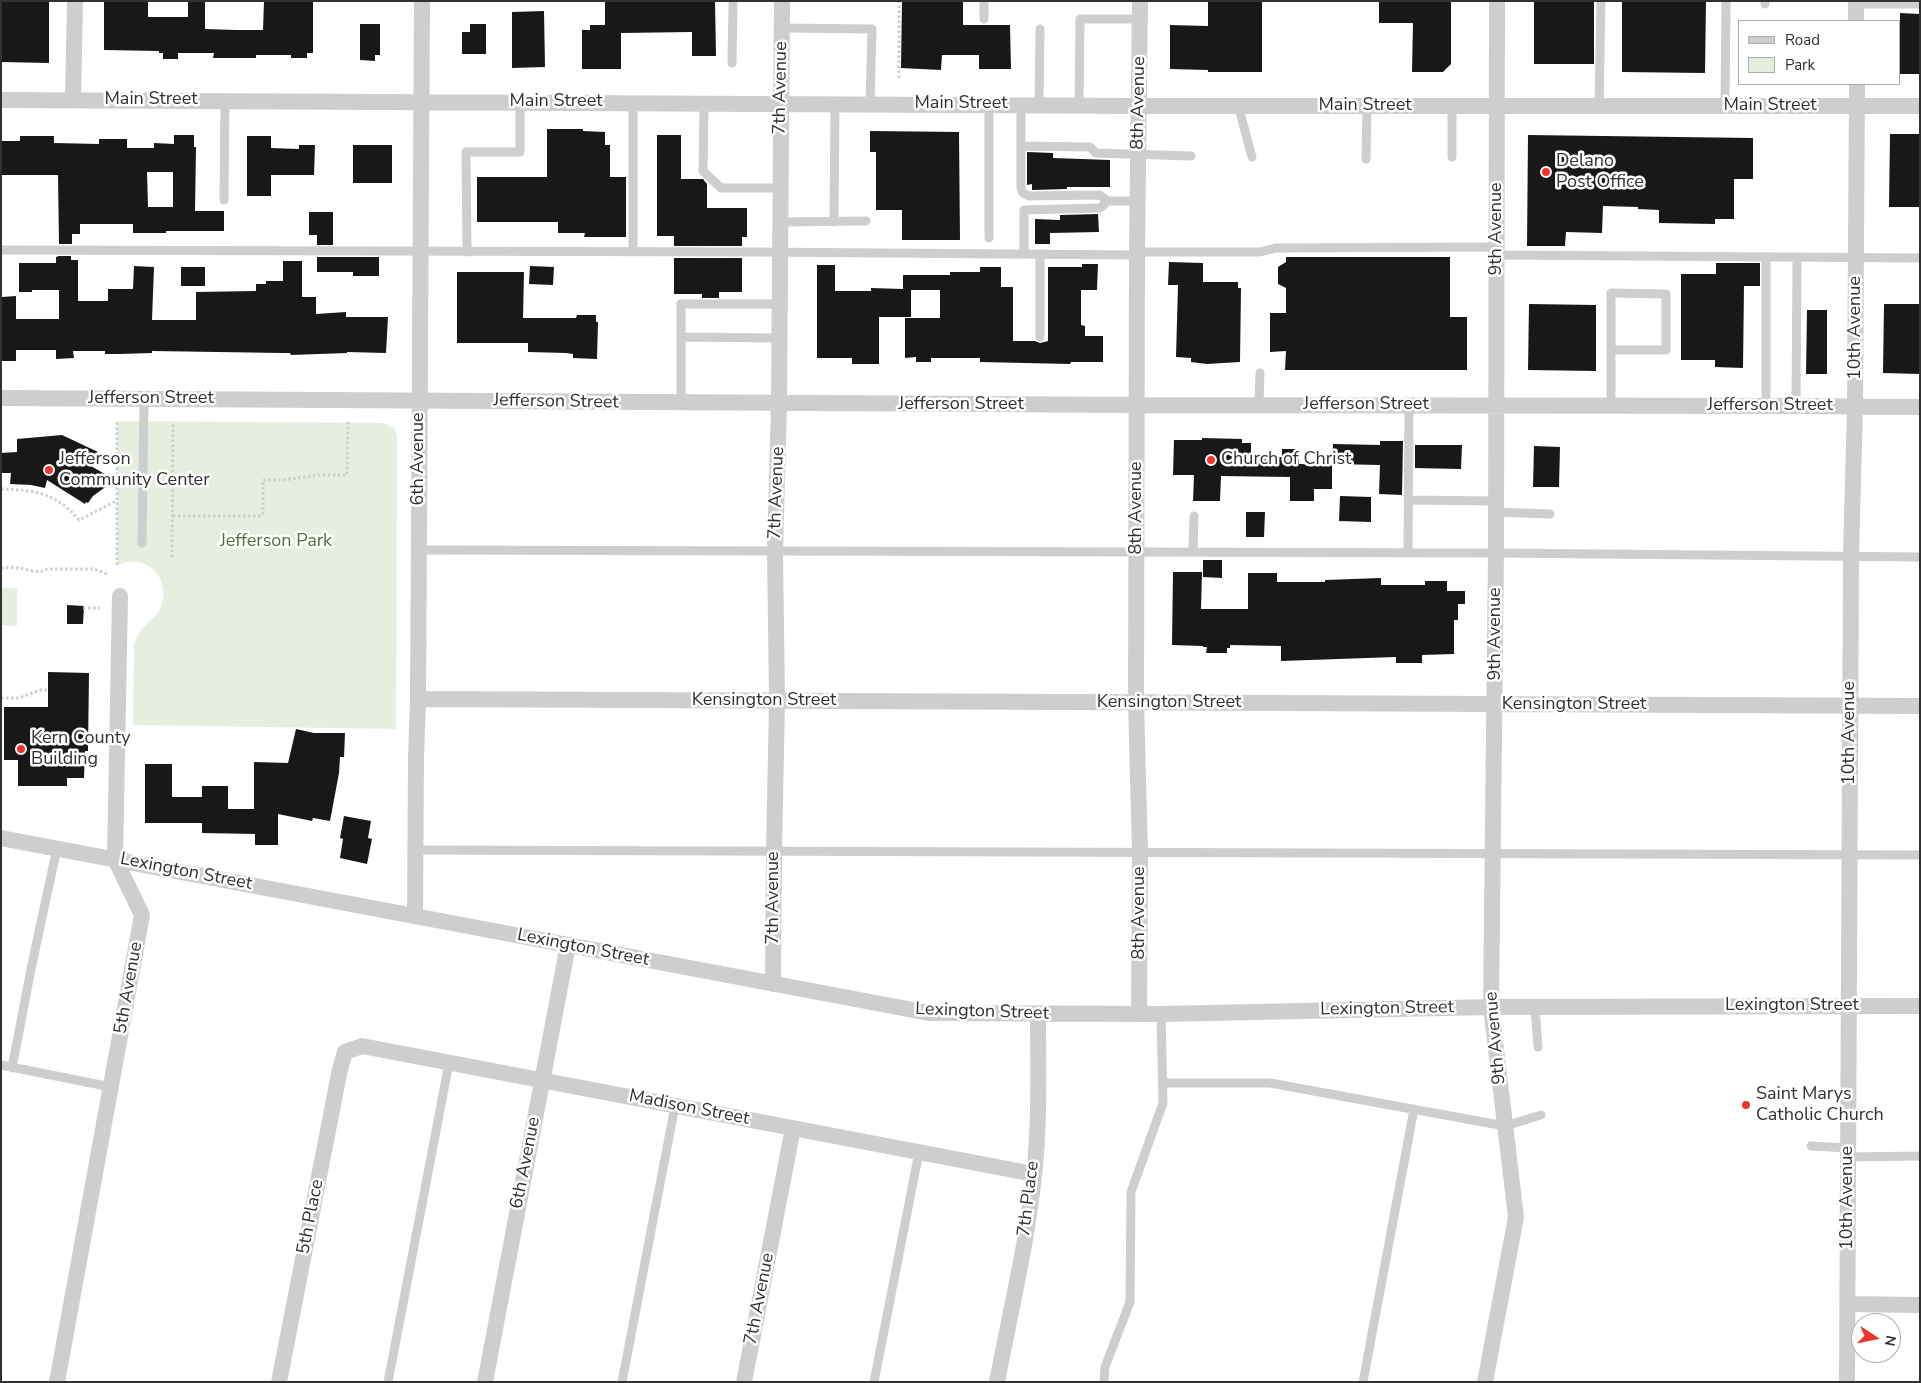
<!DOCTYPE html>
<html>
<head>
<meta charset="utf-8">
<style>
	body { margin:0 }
	#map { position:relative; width:1921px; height:1383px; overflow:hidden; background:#fff; font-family:"Nunito Sans",sans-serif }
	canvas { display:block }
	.frame { position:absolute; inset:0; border:2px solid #313131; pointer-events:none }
	.legend { position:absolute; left:1738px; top:20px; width:162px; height:65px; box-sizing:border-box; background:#fff; border:1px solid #adadad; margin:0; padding:6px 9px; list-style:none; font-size:15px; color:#313131 }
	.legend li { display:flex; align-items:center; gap:10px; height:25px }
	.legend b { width:25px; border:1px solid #adadad }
	.north { position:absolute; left:1851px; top:1313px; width:50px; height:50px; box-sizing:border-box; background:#fff; border:1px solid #adadad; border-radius:50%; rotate:101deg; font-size:14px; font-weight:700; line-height:20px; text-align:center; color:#313131 }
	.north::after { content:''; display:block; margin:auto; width:18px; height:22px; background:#ef352d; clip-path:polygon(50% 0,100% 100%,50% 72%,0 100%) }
</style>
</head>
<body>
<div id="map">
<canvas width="1921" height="1383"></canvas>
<div class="frame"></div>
<ul class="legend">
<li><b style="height:6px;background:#cecece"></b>Road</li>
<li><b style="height:14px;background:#e6efdf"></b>Park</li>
</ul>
<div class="north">N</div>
</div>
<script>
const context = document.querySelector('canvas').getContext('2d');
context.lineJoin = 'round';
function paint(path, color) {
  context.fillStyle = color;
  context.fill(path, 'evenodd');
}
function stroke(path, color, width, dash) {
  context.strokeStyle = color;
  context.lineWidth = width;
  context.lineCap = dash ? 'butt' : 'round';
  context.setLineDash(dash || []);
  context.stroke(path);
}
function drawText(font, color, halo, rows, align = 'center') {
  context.font = font + ' "Nunito Sans",sans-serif';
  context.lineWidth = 5;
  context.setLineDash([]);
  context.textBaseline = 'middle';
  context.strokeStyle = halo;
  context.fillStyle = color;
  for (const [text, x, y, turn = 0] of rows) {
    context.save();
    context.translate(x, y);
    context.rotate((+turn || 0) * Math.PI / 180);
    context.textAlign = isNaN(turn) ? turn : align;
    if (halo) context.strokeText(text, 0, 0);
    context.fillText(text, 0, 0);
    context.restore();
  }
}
paint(new Path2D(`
	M117,421L384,423L395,429L397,436L396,729L133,725L134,646C139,626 148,626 158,612C168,597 164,577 150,567C140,559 128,561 117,565Z
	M1,588H17V626L1,625Z`), '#e6efdf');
paint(new Path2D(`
	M1,1H49V63L1,62Z
	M104,1H148V17H188V1H205V29L236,30H263L264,1H313V53H307V58H291V55H256V58H213L214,53H178V59H163V53H159V51L104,50Z
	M605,1H715L716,56H692V32L621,33V69H582V30H590V25H605Z
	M902,1H963V25H1010L1011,69H979V55H942L941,70L901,68Z
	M1208,1H1262V72H1208V70L1170,69V25L1208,26Z
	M1379,1H1451V64L1443,72H1412L1413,23H1379Z
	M1534,1H1594V64H1534Z
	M1622,1H1706L1705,73L1622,72Z
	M544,11L545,67L512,68V12Z
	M1900,13L1920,14V74H1900Z
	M360,24H380V55H375V61L360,60Z
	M470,24H486V54H462V32H470Z
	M547,129H583V131L605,132V145H610V177H626V237H584L585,233H558V222H477V177H547Z
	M870,131L959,132L960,240H902V210H876V152H870Z
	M1890,134H1920V207H1889Z
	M174,135H194V147H196L195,211H224V231H166V233H133V224H80V234H72V244H59L58,175H1V141H20V136H54V143L99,144V139H127V148H154V143L174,144ZM147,172H173V207H148Z
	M657,135H681V179H703L707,184V208H747V237H742V246H674V236H657Z
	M1528,135L1753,138V179H1734V219H1715V224L1659,223V210L1638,209V207L1603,206L1602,233L1566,232L1565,246H1527Z
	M247,136H271V148L299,149V145H315L314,175H271V196H247Z
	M353,145H392V183H353Z
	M1027,152L1053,153V158L1110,160V187H1067V189L1032,190V184L1027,185Z
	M309,212H333V245H317V235H309Z
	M1098,214L1099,232L1050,233V244H1035V219L1060,220V215Z
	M59,256H71V260H78V301H108V289H133L134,266L154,267L152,320H196V292L256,291V284H266V281H283V261H302V297H316V314L346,312V317H388L386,353L347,352V353L291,355L290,353H283L152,351V353L120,354H105V351H73L74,358L56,359V350H16V361H1L2,297L16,296V319H59V290H32V292H19V263H56V257Z
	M317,257H379V276H353V272H317Z
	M1286,257H1450V317H1467V370H1285L1286,351L1270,352V313H1286V288L1278,284V267L1286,262Z
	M674,258H742V292H719V298H702V294H674Z
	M1169,262L1203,263V282H1238V288H1241L1240,362L1207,364L1191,362V358L1176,357L1178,285H1168Z
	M1716,263H1760V286H1744L1743,368L1715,367V360H1681V274H1716Z
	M1082,264H1098L1097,290H1081V325L1085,326V336H1103V362H1071L1070,364L980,362V358H931V362H916V357L905,358V318H940V290H911V317H879V364H852V358H817V265H835V291H871V288L903,289V275H950V272H980V267H1001V287H1013V341H1035L1040,343L1048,341V267H1082Z
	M530,266L554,267L553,285L529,284Z
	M181,267H205V286H181Z
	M457,272H524L523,318H576L577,315H596V322H598L597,359L573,358V354L566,353L528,352V343H457Z
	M1529,304L1596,305V371L1528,370Z
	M1884,304H1920V374L1883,373Z
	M1807,310H1827V374H1806Z
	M62,435L98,452L91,466L115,480L93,496L88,503L86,502L85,504L47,480L45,488L31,485L10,484L11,473H1V453L17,452V439Z
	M1202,438L1242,439V443H1251V457H1282V449H1299V464L1332,465V489H1314V501H1290V477L1221,476L1220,501H1193L1194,475H1173L1174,440H1202Z
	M1380,441H1403L1402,495L1379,494L1380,465L1332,464L1333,444L1380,445Z
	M1415,445H1462L1461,469L1415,468Z
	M1534,446L1560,447L1559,487H1533Z
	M1340,496L1371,497V522L1339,521Z
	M1246,512H1265L1264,537H1246Z
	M1203,560H1222V578L1203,577Z
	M1173,572H1202L1201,609H1248V573H1277V582H1325V580L1381,578V585H1425V581H1447V591H1465V604H1458V620H1454V654L1422,655V663H1396V657L1281,661V646L1230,645V648H1227V653H1206L1207,647H1203V646L1172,645Z
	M67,605L84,606L83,624H67Z
	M48,672L89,673L88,751H85L84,778H67V786H18V760H4V707H48Z
	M296,729L314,733H345L344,757H340L339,773L330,821L313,818L312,821L278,814V845H255V834L202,833V823H145V764H172V797H202V786H228V809H254V762L288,763Z
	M344,816L371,821L368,838L372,839L367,864L340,858L343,839L340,838Z`), '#181818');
stroke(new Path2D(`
	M899,78V1
	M1,489C35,490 56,493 79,520L116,501
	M173,516H261L263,514V480H283L318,475H347L348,422
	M172,557L173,422
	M117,565V421
	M1,568C7,568 13,567 19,568C28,569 38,575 47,569H94L107,574
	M83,608H100
	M1,698H19L40,690H48`), '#cecece', 3, [2.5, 2.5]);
stroke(new Path2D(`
	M984,1V19
	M1765,4V1
	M1856,4H1920
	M782,28L872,29L870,104
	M732,63L733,1
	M704,103L703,171L721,188H781
	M989,104V238
	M1021,104V188L1023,193L1029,196L1100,195L1108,201H1138
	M1039,105L1040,29
	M1079,105L1080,19H1140
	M1238,105L1252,157
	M1599,106L1601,1
	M1725,106L1726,1
	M1021,146L1090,147L1096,153L1191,156
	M1452,157V106
	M1366,159L1367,106
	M224,200L225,100
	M781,222L866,221
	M834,222L835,104
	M1,250L756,252L1137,255
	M467,252L466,152H520V102
	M633,252V103
	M1137,252H1260L1276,248L1497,247
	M1024,254V210L1100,208L1108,201
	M1497,255L1920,258
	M1611,293L1666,294V350H1611Z
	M681,337V304H780
	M1040,337V254
	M1611,350V405
	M681,403V337L780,338
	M1259,405L1260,373
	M1766,406V257
	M1796,406L1797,257
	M1408,500L1496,501
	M1496,512L1550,514
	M142,543L144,399
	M418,550L1496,553L1920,557
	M1193,552L1194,516
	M1408,553L1409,406
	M415,850L1920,855
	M1535,1007L1538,1047
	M1,1065L111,1087
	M12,1068L31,969L57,848
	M1162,1083H1270L1505,1126L1541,1115
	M1811,1146L1848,1148
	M1847,1157L1920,1156
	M388,1382L449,1063
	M622,1382L675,1106
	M874,1382L919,1152
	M1104,1382L1105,1367L1130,1302L1131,1192L1163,1103L1161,1014
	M1363,1382L1414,1109`), '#cecece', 9);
stroke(new Path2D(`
	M1856,1V21
	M1,100L1139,106H1920
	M73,100L75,1
	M1,398L1138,405L1796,406L1920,407
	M418,699L1920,706
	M1,838L929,1013L1161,1014L1491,1007L1920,1006
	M415,916L416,759L418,699L422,1
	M773,984L774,851L777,701L775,552L779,404L782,1
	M1139,1014L1140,853L1136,703L1137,252L1140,1
	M1848,1304L1920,1305
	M57,1382L142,915L115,859L120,596
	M279,1382L340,1069L345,1052L362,1046L1034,1174
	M485,1382L568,945
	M744,1382L793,1128
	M997,1382C1010,1313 1027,1244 1034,1175C1040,1121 1038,1067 1038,1014
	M1485,1382L1516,1217L1491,1007L1496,553L1497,1
	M1847,1382L1851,556L1855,407L1857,84`), '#cecece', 16);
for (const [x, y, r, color] of [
	[1546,172,5,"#ef352d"],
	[1211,460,5,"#ef352d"],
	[49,470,5,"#ef352d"],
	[21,749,5,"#ef352d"],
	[1746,1105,5,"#ef352d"]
]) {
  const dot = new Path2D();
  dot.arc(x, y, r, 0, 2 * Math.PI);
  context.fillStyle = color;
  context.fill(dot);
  stroke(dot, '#fff', 2);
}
drawText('18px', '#313131', '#fff', [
	["7th Avenue",781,88,-89],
	["Main Street",151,100],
	["Main Street",556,102],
	["8th Avenue",1139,103,-89],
	["Main Street",961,104],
	["Main Street",1365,106],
	["Main Street",1770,106],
	["9th Avenue",1497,229,-90],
	["10th Avenue",1856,328,-90],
	["Jefferson Street",151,399],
	["Jefferson Street",556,402,1],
	["Jefferson Street",961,405],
	["Jefferson Street",1366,405],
	["Jefferson Street",1770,406],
	["6th Avenue",419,459,-90],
	["7th Avenue",777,493,-88],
	["8th Avenue",1137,508,-90],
	["9th Avenue",1496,634,-90],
	["Kensington Street",764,701],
	["Kensington Street",1169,703],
	["Kensington Street",1574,705],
	["10th Avenue",1850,733,-90],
	["Lexington Street",186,872,11],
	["7th Avenue",774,898,-90],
	["8th Avenue",1140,913,-90],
	["Lexington Street",583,948,11],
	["5th Avenue",129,988,-80],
	["Lexington Street",1792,1006],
	["Lexington Street",1387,1009,-1],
	["Lexington Street",982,1012,2],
	["9th Avenue",1496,1038,-95],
	["Madison Street",689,1108,11],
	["6th Avenue",526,1163,-79],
	["10th Avenue",1848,1198,-90],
	["7th Place",1029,1199,-83],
	["5th Place",311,1217,-79],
	["7th Avenue",760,1299,-79]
]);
drawText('18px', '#313131', '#fff', [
	["Delano",1556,162],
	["Post Office",1556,183],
	["Jefferson",59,460],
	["Community Center",59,481],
	["Church of Christ",1221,460],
	["Kern County",31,739],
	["Building",31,760],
	["Saint Marys",1756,1095],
	["Catholic Church",1756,1116]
], 'left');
drawText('18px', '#4e703b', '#fff', [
	["Jefferson Park",276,542]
]);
</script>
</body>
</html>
